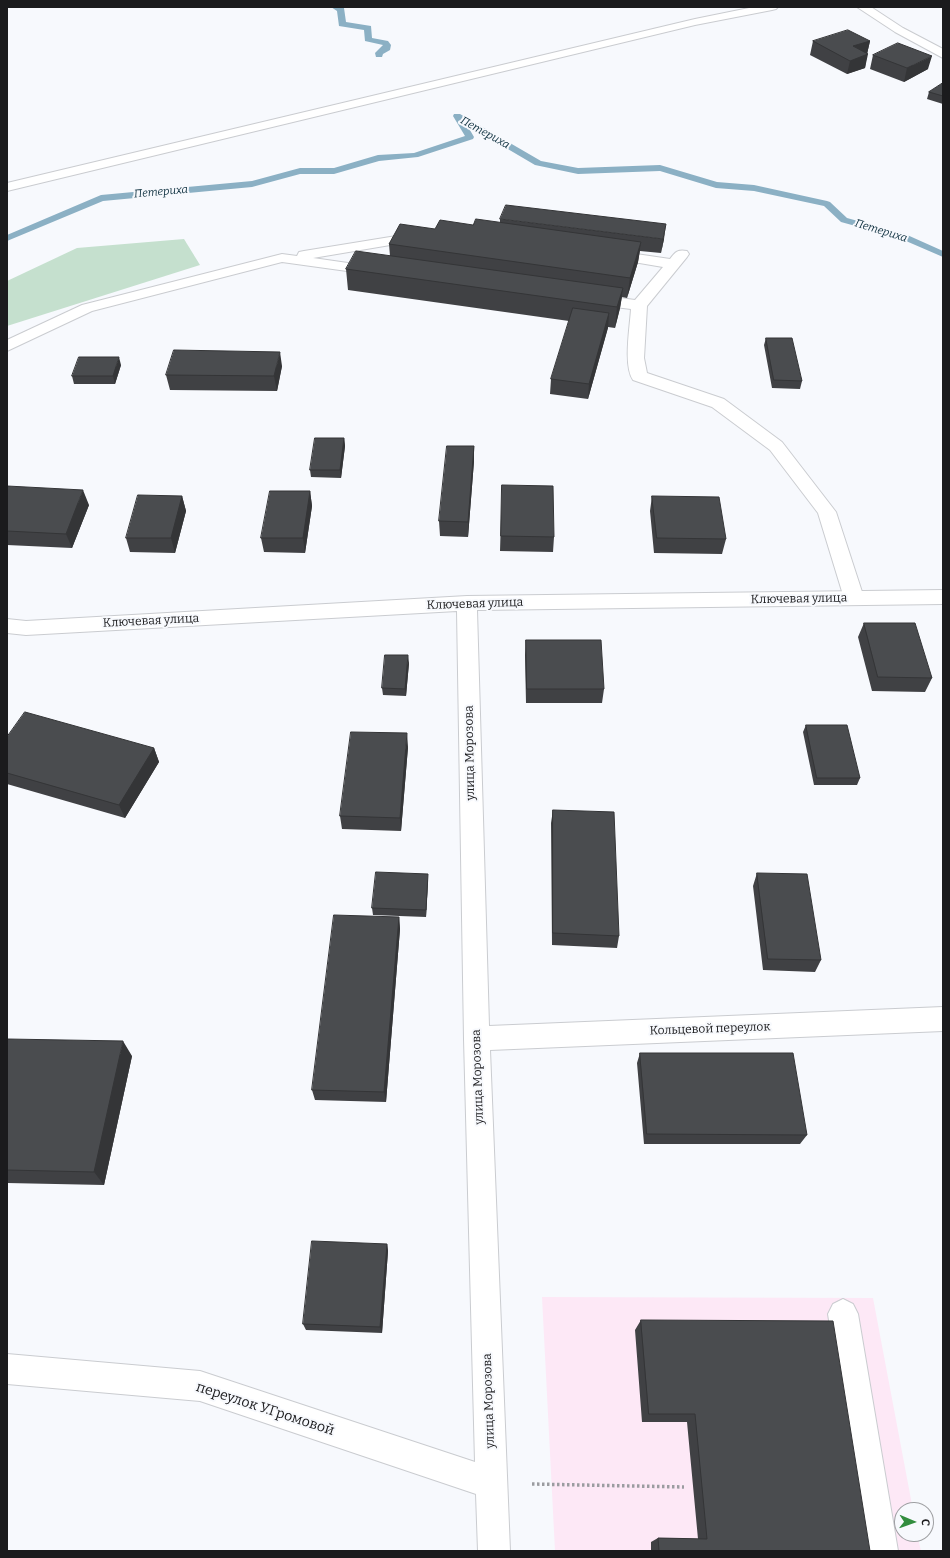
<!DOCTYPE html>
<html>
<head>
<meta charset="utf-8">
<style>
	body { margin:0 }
	#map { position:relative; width:950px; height:1558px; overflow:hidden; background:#f7f9fd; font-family:Bitter,serif }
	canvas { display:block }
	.frame { position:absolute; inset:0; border:8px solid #1b1b1d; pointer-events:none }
	.north { position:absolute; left:894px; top:1502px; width:40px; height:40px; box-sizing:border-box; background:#f7f9fd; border:1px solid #9fa0a3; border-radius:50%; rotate:92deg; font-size:11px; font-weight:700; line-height:16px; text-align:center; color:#1b1b1d }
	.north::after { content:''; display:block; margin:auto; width:14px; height:18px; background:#328d3e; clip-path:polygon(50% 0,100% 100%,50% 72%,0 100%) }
</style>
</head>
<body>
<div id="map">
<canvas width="950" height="1558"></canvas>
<div class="frame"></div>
<div class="north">С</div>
</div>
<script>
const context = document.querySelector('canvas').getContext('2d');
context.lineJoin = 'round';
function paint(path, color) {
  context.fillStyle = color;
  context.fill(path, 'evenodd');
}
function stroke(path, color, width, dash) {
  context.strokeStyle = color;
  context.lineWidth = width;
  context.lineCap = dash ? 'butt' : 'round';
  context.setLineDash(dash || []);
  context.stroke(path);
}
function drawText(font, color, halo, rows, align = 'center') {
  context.font = font + ' Bitter,serif';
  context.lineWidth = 4;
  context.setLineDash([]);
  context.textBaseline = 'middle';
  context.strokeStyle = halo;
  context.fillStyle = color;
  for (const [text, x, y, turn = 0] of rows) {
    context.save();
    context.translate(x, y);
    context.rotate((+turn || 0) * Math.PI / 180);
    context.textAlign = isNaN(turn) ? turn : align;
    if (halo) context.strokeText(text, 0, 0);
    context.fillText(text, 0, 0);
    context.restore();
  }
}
paint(new Path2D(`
	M542,1297L873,1298L913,1510H902V1534H917L921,1551H555Z`), '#fde8f6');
paint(new Path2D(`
	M184,239L200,265L7,326V281L77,248Z`), '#c5e0ce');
paint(new Path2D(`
	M331,7L344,8L346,22L371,26L372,38L388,41L391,45L390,50L383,54L382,57H376L375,53L383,45L365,41L364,30L339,26L337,11Z
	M454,114H460L541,161L578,168L660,165L717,182L754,185L827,201L830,202L847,218L905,234L943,251V257L899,238L841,222L824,206L754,191L716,188L660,171L578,174L535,165L467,125L474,137L473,139L418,157L379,161L334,174H300L252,187L103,201L7,241V235L101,195L252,181L300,168H334L378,155L414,153L465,136L453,116Z`), '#8bb0c4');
const service = new Path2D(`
	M421,232L426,233L428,236L426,239L313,258L376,267L381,268L383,271L381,274L376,275L282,262L92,311L7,351V340L82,305L282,254L297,256L299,252L304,251Z
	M609,250L670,259C675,252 678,249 687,251L689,254L687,257L647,306L644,358L647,373L724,399L782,442L836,512L864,598L861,603L854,605L847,603L844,598L818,513L770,450L712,407L633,380C623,365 630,327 631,309L591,304L586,302L583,299L586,296L591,294L635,300L663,267L604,257L602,254L604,251Z
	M843,1299L853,1304L858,1314L898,1551H866L828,1314L833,1304Z`);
const minor = new Path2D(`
	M754,7H778L776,9L772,10L695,25L7,191V183L695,19Z
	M857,7H871L903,28L943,49V58L895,32Z
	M943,590V604L477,610L489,1026L943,1007V1031L490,1050L510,1551H478L476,1494L200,1401L7,1384V1354L200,1371L475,1462L464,1039L457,611L26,635L7,633V619L26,621L467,596Z`);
stroke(service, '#caccd0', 2);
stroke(minor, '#caccd0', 2);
stroke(new Path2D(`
	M532,1484L684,1487`), '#9b9ca0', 3.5, [2.5, 2.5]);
paint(service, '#fff');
paint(minor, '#fff');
paint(new Path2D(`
	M813,41H870L867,54L865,68L847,74L810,55Z
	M873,55L928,69L904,82L870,69Z
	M943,83V104L927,99L929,92Z
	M500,219L664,239L661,253L640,251L638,262L627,298L622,297L620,308L615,328L608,327L588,399L550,394L551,379L569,321L348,290L346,269L390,256L389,244L473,225L500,223Z
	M766,338L802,381L800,389L772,388L764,345Z
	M121,365L115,384H74L72,376Z
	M282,366L277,391L170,390L166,375Z
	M344,438L345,446L341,478L311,477L310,470Z
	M474,446V461L468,537L440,536L439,521Z
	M502,485L554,537L553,552L500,551Z
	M7,486L89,505L72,548L7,545Z
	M310,491L312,506L305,553L264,552L261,538Z
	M182,496L186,511L175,553L130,552L126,538Z
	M652,496L726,539L722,554L654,553L650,511Z
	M864,623L932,678L925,692L872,691L858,637Z
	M526,640L604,689L602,703H526L525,655Z
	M409,663L406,696L383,695L382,688Z
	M806,725L860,778L857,785H814L803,732Z
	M7,737L154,748L159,762L125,818L7,784Z
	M408,747L401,831L342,829L340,816Z
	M553,810L619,936L617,948L552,945L551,823Z
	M757,873L821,960L815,972L763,970L753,886Z
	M428,880L426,917L373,915L372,908Z
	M399,917L400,929L386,1102L315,1100L312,1090Z
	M7,1039L132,1056L104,1185L7,1183Z
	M640,1053L807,1135L800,1144H644L637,1063Z
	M387,1244L388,1251L382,1333L306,1330L303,1324Z
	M641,1320L870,1551H651V1542L658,1538L698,1539L687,1422H642L635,1330Z`), '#404144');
paint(new Path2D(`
	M870,41L867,54L853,46Z
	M868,54L865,68L847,74L850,61Z
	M932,56L928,69L904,82L907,68Z
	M666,224L664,239L661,253L663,239Z
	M641,242L638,262L627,298L630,278Z
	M623,288L620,308L615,328L617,307Z
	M609,313L608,328L588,399L589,384Z
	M280,352L282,366L277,391L274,376Z
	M119,357L121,365L115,384L113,376Z
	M344,438L345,446L341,478L340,470Z
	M474,446V461L468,537V522Z
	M83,490L89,505L72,548L66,534Z
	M310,491L312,506L305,553L303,538Z
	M182,496L186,511L175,553L171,538Z
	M408,655L409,663L406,696L405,689Z
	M407,733L408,747L401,831L400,818Z
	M154,748L159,762L125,818L119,805Z
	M428,874V880L426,917V910Z
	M399,917L400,929L386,1102L384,1092Z
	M123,1041L132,1056L104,1185L94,1172Z
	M387,1244L388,1251L382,1333L380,1327Z`), '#343537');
const building = new Path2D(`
	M848,30L870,41L853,46L868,54L850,61L813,41Z
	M898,43L932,56L907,68L873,55Z
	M943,83V96L929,92Z
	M506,205L666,224L663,239L500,219Z
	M476,219L641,242L630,278L389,244L400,224L435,229L440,220L473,225Z
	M356,251L623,288L617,307L346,269Z
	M573,308L609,313L589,384L551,379Z
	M766,338H792L802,381L774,380Z
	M174,350L280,352L274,376L166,375Z
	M79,357H119L113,376H72Z
	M315,438H344L340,470H310Z
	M447,446H474L468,522L439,521Z
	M502,485L553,486L554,537L501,536Z
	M7,486L83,490L66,534L7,531Z
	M270,491H310L303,538H261Z
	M138,495L182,496L171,538H126Z
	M652,496L719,497L726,539L657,538Z
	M864,623H915L932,678L878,677Z
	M526,640H601L604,689H527Z
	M385,655H408L405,689L382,688Z
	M25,712L154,748L119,805L7,773V737Z
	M806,725H847L860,778H817Z
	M351,732L407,733L400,818L340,816Z
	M553,810L614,812L619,936L553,933Z
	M376,872L428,874L426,910L372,908Z
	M757,873L807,874L821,960L768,959Z
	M334,915L399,917L384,1092L312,1090Z
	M7,1039L123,1041L94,1172L7,1170Z
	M640,1053H793L807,1135L647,1134Z
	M312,1241L387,1244L380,1327L303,1324Z
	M641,1320L833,1321L870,1551H659L658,1538L707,1539L695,1414H649Z`);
paint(building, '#4a4c4f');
stroke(building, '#343537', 1);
drawText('italic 11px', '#0d2f3e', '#f7f9fd', [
	["Петериха",485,133,29],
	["Петериха",161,192,-5],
	["Петериха",881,231,17]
]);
drawText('12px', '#1b1b1d', '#f7f9fd', [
	["Ключевая улица",799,599,-1],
	["Ключевая улица",475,604,-2],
	["Ключевая улица",151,621,-3],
	["улица Морозова",470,753,-91],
	["Кольцевой переулок",710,1029,-2],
	["улица Морозова",478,1077,-92],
	["улица Морозова",489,1401,-92]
]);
drawText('14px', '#1b1b1d', '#f7f9fd', [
	["переулок У.Громовой",265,1409,18]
]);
</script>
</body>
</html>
